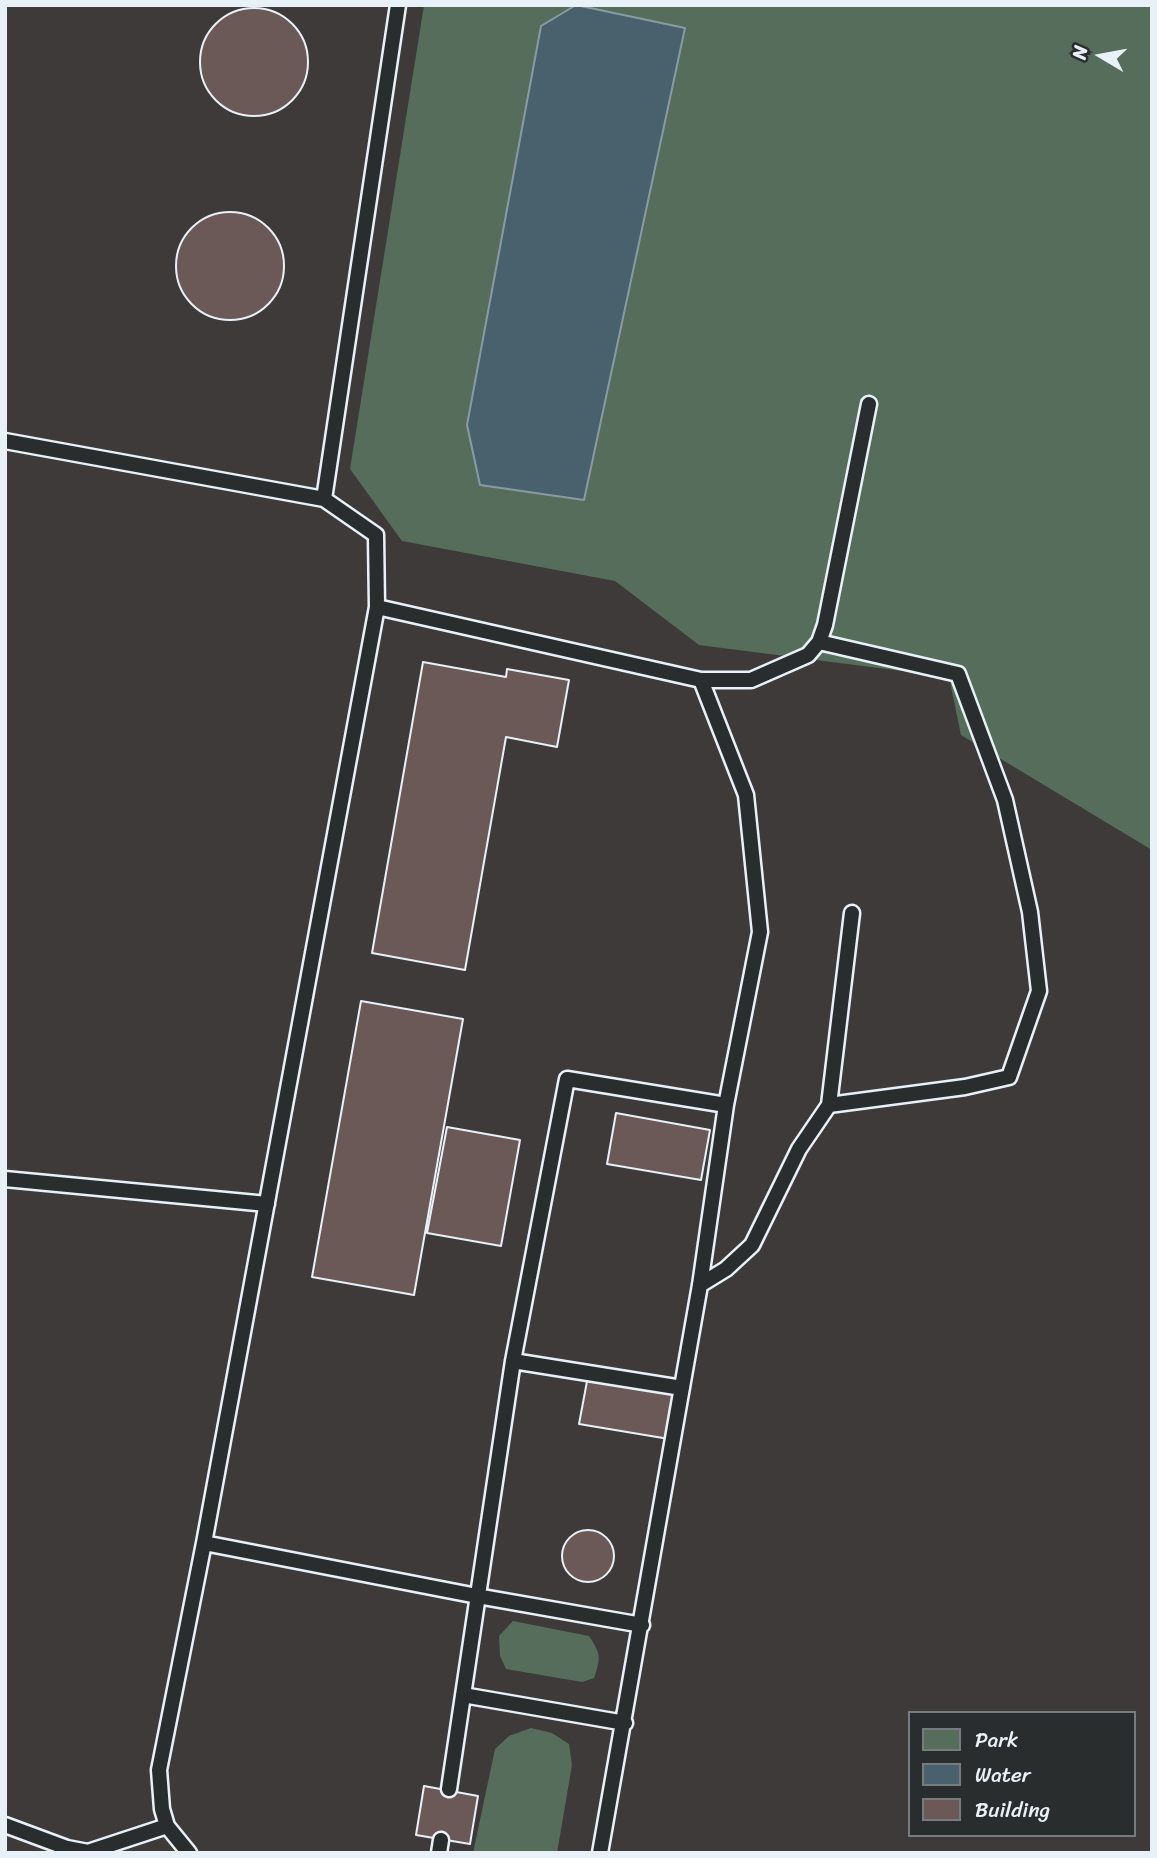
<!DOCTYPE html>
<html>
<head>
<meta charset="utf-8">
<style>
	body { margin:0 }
	#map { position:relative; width:1157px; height:1858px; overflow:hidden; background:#2a2d2e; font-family:Sriracha,sans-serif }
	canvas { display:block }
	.frame { position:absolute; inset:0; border:7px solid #e8f1f8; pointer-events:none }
	.legend { position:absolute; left:908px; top:1711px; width:228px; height:126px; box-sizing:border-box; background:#2a2d2e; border:2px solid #767b7f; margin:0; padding:9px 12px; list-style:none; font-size:21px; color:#e8f1f8 }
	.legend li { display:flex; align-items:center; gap:14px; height:35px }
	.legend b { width:35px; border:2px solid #767b7f }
	.north { position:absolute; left:1066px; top:21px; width:70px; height:70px; -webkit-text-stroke:5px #2a2d2e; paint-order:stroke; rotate:280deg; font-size:19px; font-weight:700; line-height:28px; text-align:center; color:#e8f1f8 }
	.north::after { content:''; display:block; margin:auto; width:24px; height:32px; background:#e8f1f8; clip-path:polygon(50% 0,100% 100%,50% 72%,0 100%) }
</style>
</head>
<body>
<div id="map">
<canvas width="1157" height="1858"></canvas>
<div class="frame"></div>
<ul class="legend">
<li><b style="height:19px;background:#556d5a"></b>Park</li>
<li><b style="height:19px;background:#48616c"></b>Water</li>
<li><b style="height:19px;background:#6b5957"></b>Building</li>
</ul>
<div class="north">N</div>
</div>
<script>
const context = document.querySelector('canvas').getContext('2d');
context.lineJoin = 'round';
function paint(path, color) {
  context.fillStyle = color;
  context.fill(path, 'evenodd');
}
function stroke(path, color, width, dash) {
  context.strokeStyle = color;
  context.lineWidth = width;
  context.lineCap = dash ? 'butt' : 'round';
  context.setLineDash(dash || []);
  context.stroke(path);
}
paint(new Path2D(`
	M5,5H1152V1853H5ZM910,1713H1134V1835H910Z`), '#3e3a3a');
paint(new Path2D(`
	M424,5H1152V850L961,735L949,677L699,645L615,581L402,541L350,469Z
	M513,1621L589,1636C601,1654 601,1658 594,1678L582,1682L506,1669L500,1656L499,1636Z
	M531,1728L552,1733L569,1744L572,1765L557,1853H473L495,1749L509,1736Z`), '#556d5a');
const water = new Path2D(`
	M576,5L685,28L584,500L480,485L467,425L541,26Z`);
paint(water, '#48616c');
stroke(water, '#889ba4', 2);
const building = new Path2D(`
	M200 62a54 54 0 1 1 108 0a54 54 0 1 1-108 0Z
	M176 266a54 54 0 1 1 108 0a54 54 0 1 1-108 0Z
	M423,662L506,677L507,669L569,680L557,747L506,737L465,970L372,953Z
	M361,1001L463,1019L414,1295L312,1277Z
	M616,1113L710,1130L701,1180L607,1164Z
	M447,1127L520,1140L501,1246L427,1233Z
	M588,1376L678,1392L669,1439L579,1424Z
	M562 1556a26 26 0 1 1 52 0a26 26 0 1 1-52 0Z
	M424,1786L478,1796L470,1844L416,1835Z`);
paint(building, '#6b5957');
stroke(building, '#e8f1f8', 2);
const lane = new Path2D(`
	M5,441L324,499L376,535L377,607L204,1543L159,1770L162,1809L167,1826L189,1853
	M324,499L398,5
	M377,607L701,680H751L808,655L819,642L825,625L869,404
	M819,642L958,674L1005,800L1030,912L1039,991L1009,1077L965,1087L829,1105
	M5,1179L267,1204
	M700,1285L726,1269L752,1245L799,1149L829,1105L852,913
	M513,1361L682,1388
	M204,1543L477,1596L642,1625
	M463,1695L625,1723
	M449,1789L513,1361L567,1079L726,1105
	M5,1825L67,1848L88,1852L167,1826
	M439,1853L441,1840
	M600,1853L700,1285L726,1105L760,932L746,795L701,680`);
stroke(lane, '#e8f1f8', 19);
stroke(lane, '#2a2d2e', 14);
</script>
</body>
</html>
